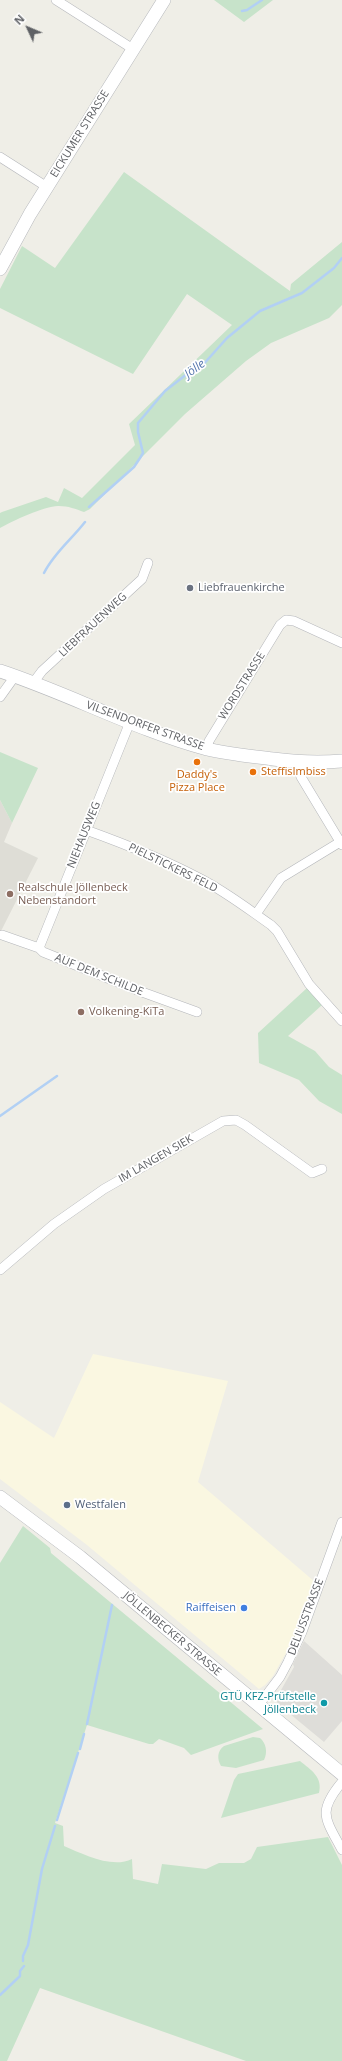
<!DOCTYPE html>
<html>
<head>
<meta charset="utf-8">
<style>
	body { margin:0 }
	#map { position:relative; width:342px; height:2061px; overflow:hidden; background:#efeee7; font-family:"Open Sans",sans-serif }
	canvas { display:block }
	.north { position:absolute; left:8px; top:8px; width:40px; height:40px; -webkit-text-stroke:3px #fff; paint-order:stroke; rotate:314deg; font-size:11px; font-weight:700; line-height:16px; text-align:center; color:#5f6165 }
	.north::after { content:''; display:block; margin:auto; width:14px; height:18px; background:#5f6165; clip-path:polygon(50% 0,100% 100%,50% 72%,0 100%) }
</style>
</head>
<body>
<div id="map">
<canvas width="342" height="2061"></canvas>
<div class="north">N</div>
</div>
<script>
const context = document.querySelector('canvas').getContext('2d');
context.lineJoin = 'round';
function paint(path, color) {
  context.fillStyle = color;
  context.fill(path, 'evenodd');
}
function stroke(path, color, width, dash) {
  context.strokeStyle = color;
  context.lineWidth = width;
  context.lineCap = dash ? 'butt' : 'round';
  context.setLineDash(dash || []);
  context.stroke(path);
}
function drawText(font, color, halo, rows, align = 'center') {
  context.font = font + ' "Open Sans",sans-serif';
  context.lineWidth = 3.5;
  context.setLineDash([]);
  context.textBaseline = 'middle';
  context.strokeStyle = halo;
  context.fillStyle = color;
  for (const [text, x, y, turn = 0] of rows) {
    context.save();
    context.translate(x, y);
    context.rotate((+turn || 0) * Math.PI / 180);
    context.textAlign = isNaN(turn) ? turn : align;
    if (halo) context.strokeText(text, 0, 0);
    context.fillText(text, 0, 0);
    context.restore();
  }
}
paint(new Path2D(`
	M93,1354L228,1381L198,1482L315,1582L296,1635L273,1676L265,1685L259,1689L87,1545L0,1479V1402L54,1438Z`), '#faf7e1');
paint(new Path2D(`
	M304,1641L342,1675V1721L324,1742L278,1704L276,1699L294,1667L293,1664Z`), '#deddd9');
paint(new Path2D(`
	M0,800L12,823L4,842L38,858L0,933Z`), '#deddd6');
paint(new Path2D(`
	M214,0H273L244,22Z
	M124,172L290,291L291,284L342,242V305L329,318L271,343L246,361L185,414L90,509L84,512C76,509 68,506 59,506C47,505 12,521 0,528V513L2,512L46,497L58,502L64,488L82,498L135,445L129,424L232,325L187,294L133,374L0,308V289L22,246L55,268Z
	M0,752L38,768L12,823L0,800Z
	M307,988L322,1005L288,1036L315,1051L329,1067L342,1075V1114L319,1101L299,1080L259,1063L258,1033Z
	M23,1526L50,1548L51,1553L263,1729L191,1755L184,1748L159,1739L153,1744H149L87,1725L55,1823L63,1826L64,1846C83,1854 112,1869 132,1859L133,1879L158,1884L162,1864L206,1869L219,1863H244L251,1859L257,1847L328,1837L342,1865V2061H246L40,1988L7,2061H0V1563Z
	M253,1737L260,1738C266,1743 268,1752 264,1760L236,1768L221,1766C217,1759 217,1751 224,1746Z
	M300,1761C311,1770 323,1777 319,1793L221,1818L234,1780L238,1774Z`), '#c7e3ca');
stroke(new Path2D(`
	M242,11L247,10L262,0
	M89,507L134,467L140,458L143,453L138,432V423L165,391L187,374L201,367L227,338L260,311L302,293L334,268L342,258
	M44,573C54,553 71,540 85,522
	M0,1116L57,1076
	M87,1724L112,1605
	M80,1749L84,1734
	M57,1820L78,1753
	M23,1961V1956L28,1945L42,1869L55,1826
	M0,1995L20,1976V1971L24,1966`), '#b2d0f4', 2.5);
const street = new Path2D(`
	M56,0L133,49
	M0,157L47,187
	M33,683L42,671L142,579L148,563
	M0,697L15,676
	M207,749L209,741L280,625L286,620L294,621L342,643
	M295,761L301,777L342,845
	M86,830C125,844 163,859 199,878C225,891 248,909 271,925L277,931L309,984L342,1021
	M256,914L281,878L340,842
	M2,935L39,948L43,952L142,992L197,1012
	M39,948L130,722
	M0,1270L54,1224L104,1189L223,1121L236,1120L245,1125L312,1173L322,1169
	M258,1706L280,1677L288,1662L302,1632L342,1522
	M342,1782C317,1812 325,1818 342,1850`);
const secondary = new Path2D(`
	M0,269L30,214L164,0
	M0,671C70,694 136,730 207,749C228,754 250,756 273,759C296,762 319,763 342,761
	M0,1497L80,1557L342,1774`);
stroke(street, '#b4b6ba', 10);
stroke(secondary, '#b6b8bc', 14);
stroke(street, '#fff', 9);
stroke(secondary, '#fff', 13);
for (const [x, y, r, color] of [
	[190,588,4,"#6b7280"],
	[197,762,4,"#e8710a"],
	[253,772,4,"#e8710a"],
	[10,894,4,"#8d6e63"],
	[81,1012,4,"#8d6e63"],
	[67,1505,4,"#5c6f8a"],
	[244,1608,4,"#3f7fe0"],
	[324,1703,4,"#0f9aa8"]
]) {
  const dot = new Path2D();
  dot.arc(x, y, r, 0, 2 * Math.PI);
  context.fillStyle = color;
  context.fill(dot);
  stroke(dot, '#fff', 1.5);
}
drawText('11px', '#5f6165', '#fff', [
	["EICKUMER STRASSE",80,134,-58],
	["LIEBFRAUENWEG",93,625,-43],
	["WORDSTRASSE",242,686,-58],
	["VILSENDORFER STRASSE",145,726,20],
	["NIEHAUSWEG",84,835,-68],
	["PIELSTICKERS FELD",173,868,26],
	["AUF DEM SCHILDE",99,975,22],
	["IM LANGEN SIEK",156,1159,-30],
	["DELIUSSTRASSE",306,1617,-69],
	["JÖLLENBECKER STRASSE",172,1634,40]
]);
drawText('11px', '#5b616d', '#fff', [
	["Liebfrauenkirche",198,588]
], 'left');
drawText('11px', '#c56008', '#fff', [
	["SteffisImbiss",261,772],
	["Daddy's",197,775,"center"],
	["Pizza Place",197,788,"center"]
], 'left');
drawText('11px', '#785e54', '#fff', [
	["Realschule Jöllenbeck",18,888],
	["Nebenstandort",18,901],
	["Volkening-KiTa",89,1012]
], 'left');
drawText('11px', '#4e5e75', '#fff', [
	["Westfalen",75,1505]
], 'left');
drawText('11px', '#366cbe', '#fff', [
	["Raiffeisen",236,1608]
], 'right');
drawText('11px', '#0d838f', '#fff', [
	["GTÜ KFZ-Prüfstelle",316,1697],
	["Jöllenbeck",316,1710]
], 'right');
drawText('italic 12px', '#5475ad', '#fff', [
	["Jölle",195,369,-36]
]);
</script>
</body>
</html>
